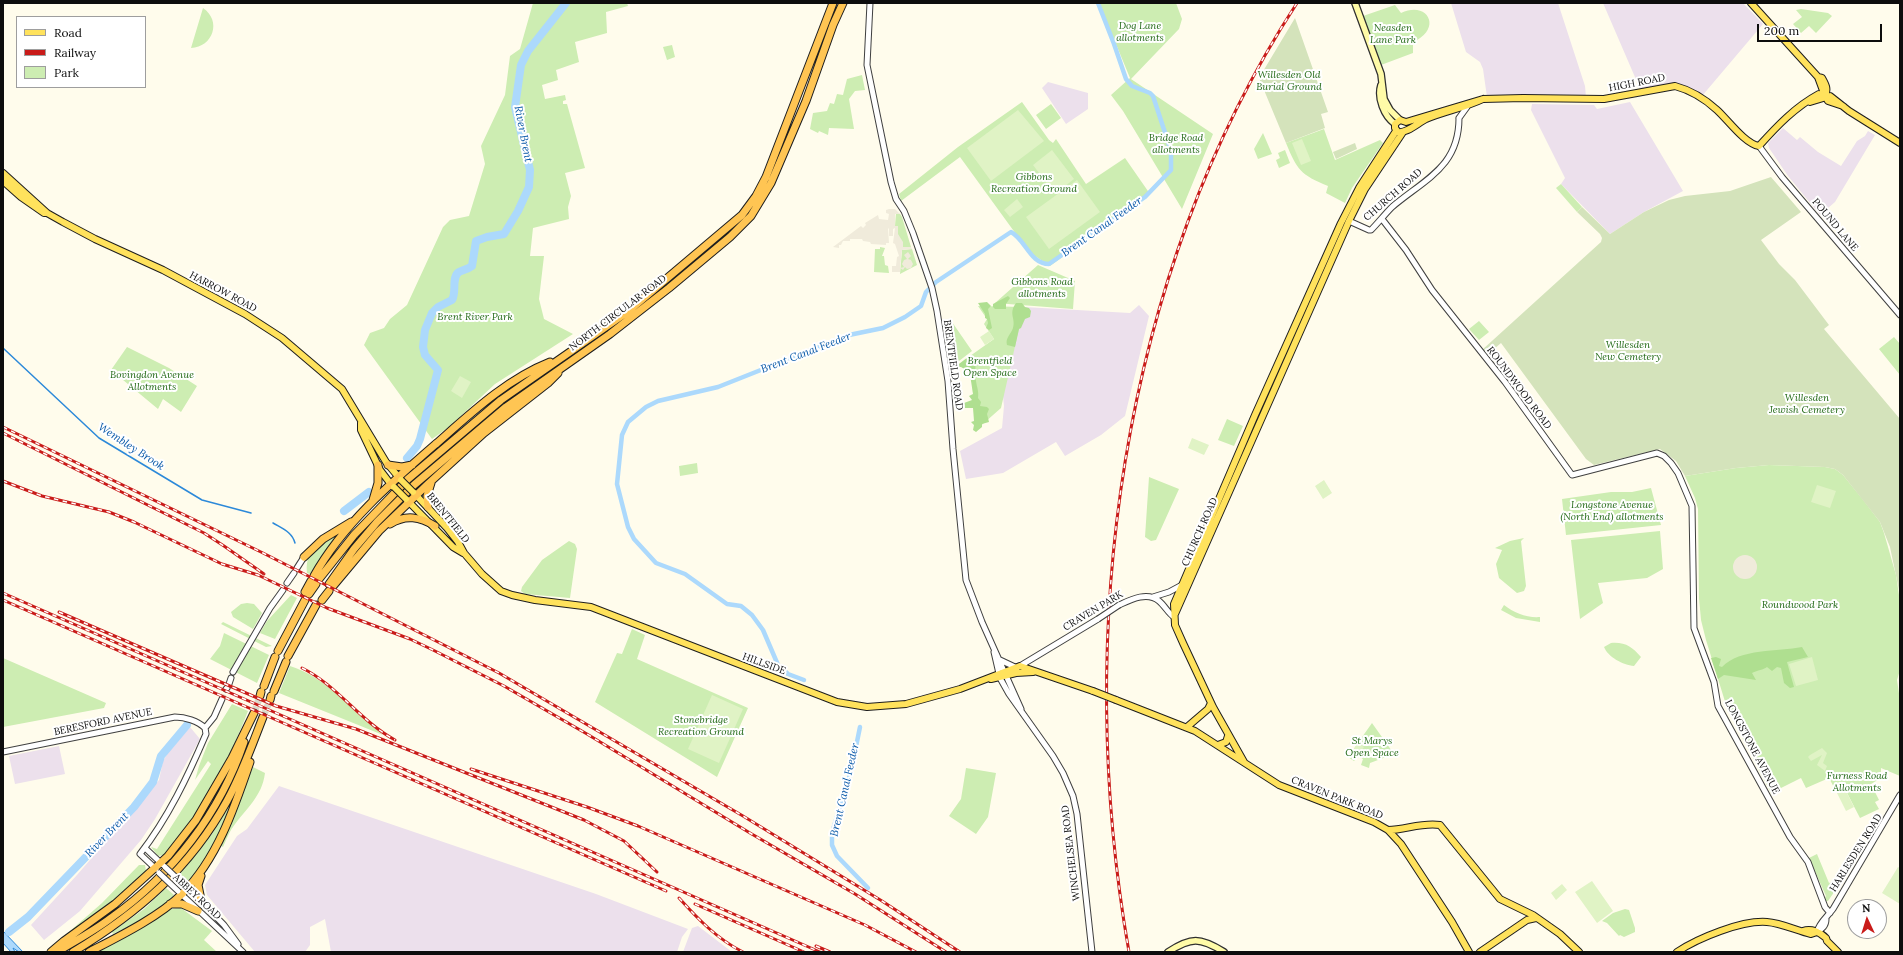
<!DOCTYPE html>
<html>
<head>
<meta charset="utf-8">
<style>
	body { margin:0 }
	#map { position:relative; width:1903px; height:955px; overflow:hidden; background:#fffcec; font-family:Lora,serif }
	canvas { display:block }
	.frame { position:absolute; inset:0; border:4px solid #0d0d0d; pointer-events:none }
	.legend { position:absolute; left:16px; top:16px; width:130px; height:72px; box-sizing:border-box; background:#fff; border:1px solid #9e9e9e; margin:0; padding:5px 7px; list-style:none; font-size:12px; color:#0d0d0d }
	.legend li { display:flex; align-items:center; gap:8px; height:20px }
	.legend b { width:20px; border:1px solid #9e9e9e }
	.north { position:absolute; left:1847px; top:899px; width:40px; height:40px; box-sizing:border-box; background:#fff; border:1px solid #9e9e9e; border-radius:50%; rotate:356deg; font-size:11px; font-weight:700; line-height:16px; text-align:center; color:#0d0d0d }
	.north::after { content:''; display:block; margin:auto; width:14px; height:18px; background:#c91b19; clip-path:polygon(50% 0,100% 100%,50% 72%,0 100%) }
	.scale { position:absolute; left:1757px; top:24px; width:125px; height:18px; box-sizing:border-box; border:2px solid #0d0d0d; border-top:0; padding-left:5px; font-size:12px; line-height:14px; white-space:nowrap; color:#0d0d0d; -webkit-text-stroke:3px #fff; paint-order:stroke }
</style>
</head>
<body>
<div id="map">
<canvas width="1903" height="955"></canvas>
<div class="frame"></div>
<ul class="legend">
<li><b style="height:5px;background:#ffe25c"></b>Road</li>
<li><b style="height:5px;background:#c91b19"></b>Railway</li>
<li><b style="height:11px;background:#cdedb2"></b>Park</li>
</ul>
<div class="north">N</div>
<div class="scale">200 m</div>
</div>
<script>
const context = document.querySelector('canvas').getContext('2d');
context.lineJoin = 'round';
function paint(path, color) {
  context.fillStyle = color;
  context.fill(path, 'evenodd');
}
function stroke(path, color, width, dash) {
  context.strokeStyle = color;
  context.lineWidth = width;
  context.lineCap = dash ? 'butt' : 'round';
  context.setLineDash(dash || []);
  context.stroke(path);
}
function drawText(font, color, halo, rows, align = 'center') {
  context.font = font + ' Lora,serif';
  context.lineWidth = 4;
  context.setLineDash([]);
  context.textBaseline = 'middle';
  context.strokeStyle = halo;
  context.fillStyle = color;
  for (const [text, x, y, turn = 0] of rows) {
    context.save();
    context.translate(x, y);
    context.rotate((+turn || 0) * Math.PI / 180);
    context.textAlign = isNaN(turn) ? turn : align;
    if (halo) context.strokeText(text, 0, 0);
    context.fillText(text, 0, 0);
    context.restore();
  }
}
paint(new Path2D(`
	M1451,3H1558L1585,86L1586,97H1487L1483,69L1480,62L1466,52Z
	M1603,3H1743L1763,24L1702,96L1674,83L1641,91Z
	M1048,82L1088,93V109L1066,124L1042,88Z
	M1630,102L1683,191L1644,212L1610,234L1561,184L1565,178L1531,110L1532,104L1594,105L1597,109Z
	M1783,128L1797,140L1800,137L1818,152L1841,166L1857,141L1865,136L1868,131L1875,135L1835,202L1820,215L1788,176L1769,148L1768,143Z
	M1139,305L1149,316L1125,416L1101,435L1065,456L1056,442L1003,473L966,479L960,451L1002,428L1004,406L1003,396L1024,307L1130,313Z
	M190,727L200,739L155,819L141,840L80,911L44,940L31,925L77,875L159,780L163,761L169,751Z
	M59,746L65,774L15,784L9,756Z
	M279,786L596,894L688,929L682,937L677,952H331L325,919L310,927V945L305,952H255L207,895L205,885L237,836L247,829Z
	M698,926L732,952H683L692,928Z`), '#ece0ec');
paint(new Path2D(`
	M533,3H627L628,6L606,12L607,33L575,42L579,62L556,70L558,80L542,85L545,99L565,95L566,100L563,101V104H567L585,168L565,173L571,196L568,207L569,219L533,228L530,256H544L539,299L544,319L573,334L495,384L449,427L432,439L364,345L370,333L384,328L390,319L407,305L443,227L450,220L469,216L485,164L481,146L505,95L510,56L520,49Z
	M1099,3H1176L1182,19L1179,29L1131,79L1213,134L1182,209L1123,111L1111,95L1130,78Z
	M1395,5L1401,13C1428,0 1443,29 1413,42V53L1381,65L1363,16Z
	M203,8C222,21 213,47 191,48Z
	M1801,9L1828,13L1832,16L1816,33L1809,26L1801,33L1793,24L1802,17L1796,10Z
	M672,45L675,57L667,60L663,47Z
	M862,75L865,90L855,91L849,99L854,129L829,128L828,135L819,131L818,133L810,129L813,113L827,111L830,103L834,104L837,94L843,95L847,79Z
	M1022,102L1049,140L1053,143L1056,139L1086,184L1125,158L1150,194L1145,198L1050,266L1029,252L960,157L901,201L899,194L958,147Z
	M1051,104L1061,118L1046,129L1036,115Z
	M1324,129L1335,160L1380,140L1383,143L1352,188L1345,203L1326,193L1328,186C1301,175 1297,170 1286,143Z
	M1263,133L1272,154L1258,159L1254,149Z
	M1285,150L1290,163L1279,168L1276,160L1280,158L1278,153Z
	M1561,184L1582,207L1577,212L1556,188Z
	M896,213L900,214L902,217L911,247H902L895,226Z
	M880,247L885,248L882,256H884L885,265L888,266L889,273L874,272L875,249H880Z
	M912,249L917,265L900,274L902,250Z
	M1038,265L1075,281L1073,309L995,303Z
	M978,306L1024,307L1001,408L976,430L970,356L994,339L984,324L987,319Z
	M1479,321L1489,332L1479,340L1469,329Z
	M952,322L972,351L959,361L949,360L944,327Z
	M1894,337L1900,344V375L1879,349Z
	M127,347L169,368L197,386L181,412L163,399L158,409L111,370Z
	M1227,419L1243,426L1234,446L1218,440Z
	M697,463L698,473L680,476L679,466Z
	M1769,465L1825,467L1835,469L1843,475L1864,501L1880,522L1884,533L1896,575L1899,595L1900,670L1897,680L1900,700V776L1881,768V778L1871,784L1879,800L1875,802L1879,809L1860,818L1845,789L1837,793L1829,778L1806,788L1801,778L1771,793L1727,708L1706,640L1701,620L1699,598L1698,509L1695,498L1685,476L1736,468Z
	M1149,477L1179,489L1156,540L1151,541L1145,537Z
	M1651,488L1661,525L1566,535L1562,499L1611,492H1632Z
	M347,525L327,555L319,561L310,574L307,573C304,545 327,538 347,525Z
	M1660,531L1663,569L1647,578L1598,583L1603,603L1580,619L1571,540Z
	M1524,538L1521,541L1526,586L1524,591L1517,593L1499,578L1496,564L1502,550L1495,548L1510,541Z
	M569,541L575,544L577,549L570,598L525,594L521,591L522,587L542,560Z
	M291,595L297,598L275,639L260,633L267,621Z
	M247,603L254,604L262,613L253,629L233,617L231,612L241,604Z
	M1504,605C1514,613 1527,618 1540,617V622L1516,618L1501,610Z
	M223,622L272,646L266,647L221,624Z
	M632,629L645,635L637,659L748,708L717,777L595,702L617,653L622,654Z
	M224,633L269,655L257,683L210,659L220,646Z
	M1611,643C1626,642 1632,647 1641,657L1634,666C1623,665 1608,657 1604,647Z
	M3,658L106,703L104,708L3,727Z
	M290,666C324,676 356,712 383,735L279,693Z
	M232,704L248,711C228,763 201,814 164,855L158,856L151,847L157,849L211,764L208,761L195,780L199,766L208,743Z
	M1372,723L1394,754L1370,763L1369,768L1361,765L1363,759L1358,756L1354,761L1348,757Z
	M253,767L265,773C262,797 246,808 233,827C229,832 226,841 223,847L221,846Z
	M966,768L996,773L988,817L976,834L949,816L961,799Z
	M230,805H231C222,826 207,869 187,881L180,874L212,834Z
	M1817,854L1829,883L1845,876L1828,901H1825L1824,899L1826,896L1809,858Z
	M139,865H145L146,871L106,908L62,938L102,903Z
	M166,888L174,895C160,913 133,924 113,934L112,932L144,909Z
	M181,908L212,931L204,940L217,952H89L163,910Z
	M1625,909L1629,910L1635,928V932L1624,937L1620,935L1619,936L1607,923L1602,921L1613,913Z`), '#cdedb2');
paint(new Path2D(`
	M1008,296L1010,298L1006,304V309H995L993,307V304Z
	M987,302L991,306L988,309L992,328L989,330L986,328L988,323L987,319L985,318V314L978,303Z
	M1016,303H1022L1025,307L1029,308L1031,311L1030,317L1025,319L1021,328L1019,329L1015,347L1007,345C1005,338 1011,334 1013,328C1016,318 1008,314 1016,303Z
	M968,357L974,358C977,365 974,374 976,381C977,388 979,391 978,398L981,402L980,406L987,407L989,409L987,414L989,422L982,424V427L976,432L973,430L974,425L971,422L974,421L973,408H965L963,405L964,403L972,400L969,396L973,394L969,368L966,370L961,367H955Z
	M1802,647L1808,657L1787,662L1794,687L1790,688L1784,683L1781,668L1777,667L1772,671L1767,667C1763,670 1758,670 1752,673L1756,680L1724,675L1718,679L1711,658L1716,657L1721,659L1719,666L1722,667C1740,648 1778,652 1802,647Z`), '#afdf90');
paint(new Path2D(`
	M1295,18L1328,112L1321,114L1325,128L1286,143L1259,78Z
	M1355,143L1357,149L1336,159L1333,152Z
	M1771,177L1801,212L1761,240L1779,264L1795,280L1829,325L1824,329L1900,419V595L1890,547L1880,522L1843,475L1835,469L1825,467L1769,465L1736,468L1685,476L1676,461L1660,449L1594,465L1586,459L1501,343L1486,356L1482,350L1601,242L1602,238L1600,234L1577,212L1582,207L1610,234L1644,212L1669,200L1685,196L1730,191Z`), '#d4e3bb');
paint(new Path2D(`
	M1018,110L1044,141L991,181L967,148Z
	M1302,139L1311,161L1301,165L1292,143Z
	M1052,150L1074,179L1055,194L1033,165Z
	M1077,180L1100,212L1049,249L1026,217Z
	M1017,199L1023,207L1010,217L1004,210Z
	M989,331L994,339L985,345L980,337Z
	M460,376L471,382L462,398L451,391Z
	M1192,438L1209,445L1204,455L1188,448Z
	M1324,480L1332,493L1323,499L1315,486Z
	M1817,485L1836,491L1830,508L1811,502Z
	M1812,657L1818,680L1796,686L1789,664Z
	M712,695L743,709L719,763L688,749Z
	M1358,743L1364,747L1355,760L1349,756Z
	M1822,748L1827,753L1823,763L1827,766L1825,771L1817,765L1822,755L1811,761L1808,757L1810,755Z
	M1845,789L1854,807L1846,811L1837,793Z
	M1898,867L1900,868V904L1882,893Z
	M1592,881L1613,911L1597,923L1575,892Z
	M1562,884L1567,890L1556,900L1551,893Z`), '#e0f3c5');
paint(new Path2D(`
	M889,209H895L900,214H895V226H898V234L903,242V247H911L912,249L902,250L900,268L904,267L902,264L904,260L907,259L904,255L908,252L911,256L908,259L911,260L913,264L911,268L907,269L905,267L903,270L900,268V272H892V266H896L897,257L899,256L895,244L893,243L895,228L893,229V236H889V229L888,228L889,243H886V245L871,244L870,242L863,241L862,239H850V241H843L841,245H839V248L833,247L861,226L863,228L866,225L865,223L878,215L879,219L888,220L889,214L886,213V210Z
	M1733 567a12 12 0 1 1 24 0a12 12 0 1 1-24 0Z`), '#f0ebdb');
const water = new Path2D(`
	M3,931L23,952H19L13,948L15,952H11L3,943Z`);
paint(water, '#acd9fc');
stroke(water, '#2c89d9', 1);
stroke(new Path2D(`
	M3,348L99,438L202,500L251,513
	M273,523C283,529 292,532 295,543`), '#2c89d9', 1.5);
stroke(new Path2D(`
	M804,680L788,674L778,665L763,630L752,615L741,606L727,604L685,574L656,563L634,539L628,527L617,484L622,435L628,422L646,407L658,401L718,387L849,335L883,328L905,317L921,306L926,292L936,282L1011,232C1026,240 1030,264 1049,264L1145,197L1171,170V151L1153,96L1150,93L1132,86L1126,79L1114,44L1098,3
	M860,727L851,771L832,833V845L837,856L868,888`), '#acd9fc', 4.5);
stroke(new Path2D(`
	M407,458L417,446L420,439L438,370L425,355L423,347L425,330L432,313L438,307L452,300C457,292 451,277 459,272C463,270 468,269 472,266L476,241L487,237L504,234L518,211L529,187L530,170L515,107L521,65L528,51L566,3
	M344,511L369,492
	M9,932L28,917L134,807L153,782L161,756L187,725`), '#acd9fc', 8);
stroke(new Path2D(`
	M222,699L226,689`), '#dbd8cb', 5, [5, 2.5]);
stroke(new Path2D(`
	M254,713L260,696
	M263,717L270,700`), '#dbd8cb', 7, [7, 3.5]);
const tertiary = new Path2D(`
	M870,3L867,65L891,182L896,199L904,211L913,233L932,288L937,311L948,381L953,449L966,580L982,622L1021,709
	M1459,118L1467,107
	M1759,146L1782,177L1900,315
	M1382,219L1406,250L1432,290L1505,382L1572,475L1657,453L1664,456L1671,463L1678,473L1692,506L1694,628L1714,682L1718,706L1790,837L1808,862L1825,907L1830,913
	M1349,221L1369,230H1371C1378,223 1385,214 1392,207C1425,179 1459,167 1459,118
	M297,568L304,557
	M287,583L294,573
	M1153,597L1169,592L1182,585
	M1119,605C1130,600 1147,591 1159,601C1165,606 1168,613 1174,617
	M994,652L1000,678L1009,694L1053,756L1063,773L1073,796L1077,814L1092,952
	M1000,660L1017,668
	M1020,666L1098,619
	M233,672L270,608L283,590
	M229,684L231,678
	M226,689L227,688
	M205,728L214,717L222,699
	M3,752L175,717C185,717 198,721 205,728
	M145,848L163,865
	M156,869L140,854C168,818 188,776 206,734L205,728
	M186,886L224,925L238,944
	M180,893L243,952
	M1817,932C1819,923 1827,917 1833,909L1900,795
	M1817,932C1822,929 1826,926 1826,919`);
const secondary = new Path2D(`
	M1355,3L1381,74L1384,99L1390,110L1400,120
	M1381,85C1377,98 1384,116 1395,124
	M1168,952C1191,937 1200,937 1224,952`);
const primary = new Path2D(`
	M1751,3L1818,77L1825,96
	M1818,77L1822,78C1826,85 1828,89 1825,96
	M1483,99C1464,108 1445,111 1426,119C1418,123 1406,134 1398,132L1395,128V124L1400,120L1406,122L1483,99L1523,98L1604,99L1675,86C1690,90 1705,99 1717,110C1728,120 1745,144 1759,146C1777,126 1795,107 1819,94L1825,96L1828,101L1843,106
	M1810,102L1830,96L1849,111L1900,143
	M3,173L47,213L63,222L95,239L163,270L245,314L282,338L342,389L386,462L401,480
	M3,181L21,197L44,213H47
	M361,423V430L380,470L393,487
	M413,492L447,528L458,542L464,553L482,574L501,591L512,595L535,600L591,607L837,702L867,707L906,704L960,689L1020,666L1093,691
	M406,499L453,547L463,553
	M1175,614L1349,221L1365,189L1403,132
	M991,679L1016,673L1033,672
	M1116,700L1195,731L1279,785L1374,822L1388,830L1401,844L1452,922L1469,952
	M1187,727L1208,709L1211,703
	M1218,745L1226,742L1228,736
	M1244,762L1213,707L1183,643L1175,625L1174,604L1255,415L1341,223L1359,188L1396,131
	M1388,830C1405,830 1422,822 1440,825L1500,899L1533,915L1560,934L1579,952
	M1803,931C1811,928 1820,932 1826,938L1827,941L1838,952
	M1480,952L1527,920L1536,918
	M1677,952C1698,938 1742,920 1767,922C1782,923 1797,931 1811,934L1817,932`);
const trunk = new Path2D(`
	M388,465L402,467L412,465
	M373,500L378,483V465
	M428,507L427,496L431,483
	M390,524C406,514 420,517 435,526
	M304,557L323,539L351,522
	M314,576C343,524 392,482 437,443C471,413 507,379 550,362
	M319,579L354,535L408,479L501,400L626,313L742,215L756,196L766,177L833,3
	M329,584L354,549L377,522L414,485L506,407L610,334L669,288L730,237L751,216L771,183L806,101L833,25L843,3
	M333,586L379,531L428,484L484,433L548,383L558,373
	M305,592L311,581
	M309,594L316,584
	M322,600L329,591
	M278,651L305,600
	M288,656L316,605
	M264,686L275,657
	M274,691L286,662
	M260,696L261,692
	M270,700L271,696
	M201,876L198,885L201,900
	M170,904H182L198,911
	M51,952L64,941L115,904L168,856L196,820L232,758L254,713
	M57,952C75,941 94,931 111,918C173,874 220,813 244,742
	M73,952C138,913 190,868 227,801C242,774 252,745 263,717
	M89,952C118,937 159,917 182,894C217,859 234,809 250,762`);
stroke(tertiary, '#404040', 7);
stroke(secondary, '#2f2f2f', 8);
stroke(primary, '#1e1e1e', 8);
stroke(trunk, '#1e1e1e', 9);
stroke(tertiary, '#fff', 5);
stroke(secondary, '#fffba7', 5.5);
stroke(primary, '#ffe25c', 6);
stroke(trunk, '#ffc553', 7);
const rail = new Path2D(`
	M3,427L263,553L499,673L743,816L882,901L960,952
	M3,433L204,533L224,546L264,574
	M3,481L42,496L109,512L134,522L222,564L258,575L327,608L410,639L433,650L504,686L587,734L750,833L855,894L946,952
	M3,593L820,952
	M3,600L666,891
	M59,612L276,706L356,729L584,820L624,841L657,872
	M302,668C337,685 360,721 395,740
	M471,769L587,807L638,826L865,925L916,952
	M679,898C698,919 717,939 743,952
	M695,904L804,952
	M816,946L830,952
	M1129,952C1073,635 1119,276 1297,3`);
stroke(rail, '#c91b19', 3);
stroke(rail, '#fff', 1.5, [4.5]);
const tertiaryBridge = new Path2D(`
	M1098,619L1119,605
	M165,867L184,885
	M159,873L178,891`);
const primaryBridge = new Path2D(`
	M401,480L413,492
	M394,487L406,499
	M1093,691L1116,700`);
stroke(tertiaryBridge, '#404040', 7, []);
stroke(primaryBridge, '#1e1e1e', 8, []);
stroke(tertiaryBridge, '#fff', 5);
stroke(primaryBridge, '#ffe25c', 6);
drawText('italic 10px', '#236a17', '#fff', [
	["Dog Lane",1140,26],
	["allotments",1140,38],
	["Neasden",1393,28],
	["Lane Park",1393,40],
	["Willesden Old",1289,75],
	["Burial Ground",1289,87],
	["Bridge Road",1176,138],
	["allotments",1176,150],
	["Gibbons",1034,177],
	["Recreation Ground",1034,189],
	["Gibbons Road",1042,282],
	["allotments",1042,294],
	["Brent River Park",475,317],
	["Willesden",1628,345],
	["New Cemetery",1628,357],
	["Brentfield",990,361],
	["Open Space",990,373],
	["Bovingdon Avenue",152,375],
	["Allotments",152,387],
	["Willesden",1807,398],
	["Jewish Cemetery",1807,410],
	["Longstone Avenue",1612,505],
	["(North End) allotments",1612,517],
	["Roundwood Park",1800,605],
	["Stonebridge",701,720],
	["Recreation Ground",701,732],
	["St Marys",1372,741],
	["Open Space",1372,753],
	["Furness Road",1857,776],
	["Allotments",1857,788]
]);
drawText('10px', '#0d0d0d', '#fff', [
	["HIGH ROAD",1637,83,-11],
	["CHURCH ROAD",1393,195,-41],
	["POUND LANE",1835,225,50],
	["HARROW ROAD",223,292,28],
	["NORTH CIRCULAR ROAD",618,313,-37],
	["BRENTFIELD ROAD",953,365,82],
	["ROUNDWOOD ROAD",1519,388,53],
	["BRENTFIELD",448,518,51],
	["CHURCH ROAD",1200,532,-66],
	["CRAVEN PARK",1093,611,-31],
	["HILLSIDE",764,664,20],
	["BERESFORD AVENUE",103,722,-12],
	["LONGSTONE AVENUE",1752,747,62],
	["CRAVEN PARK ROAD",1337,798,22],
	["WINCHELSEA ROAD",1071,853,-97],
	["HARLESDEN ROAD",1856,853,-58],
	["ABBEY ROAD",197,897,43]
]);
drawText('italic 11px', '#0b5aa9', '#fff', [
	["River Brent",523,134,79],
	["Brent Canal Feeder",1102,227,-35],
	["Brent Canal Feeder",806,353,-21],
	["Wembley Brook",131,447,33],
	["Brent Canal Feeder",845,790,-77],
	["River Brent",107,835,-46]
]);
</script>
</body>
</html>
